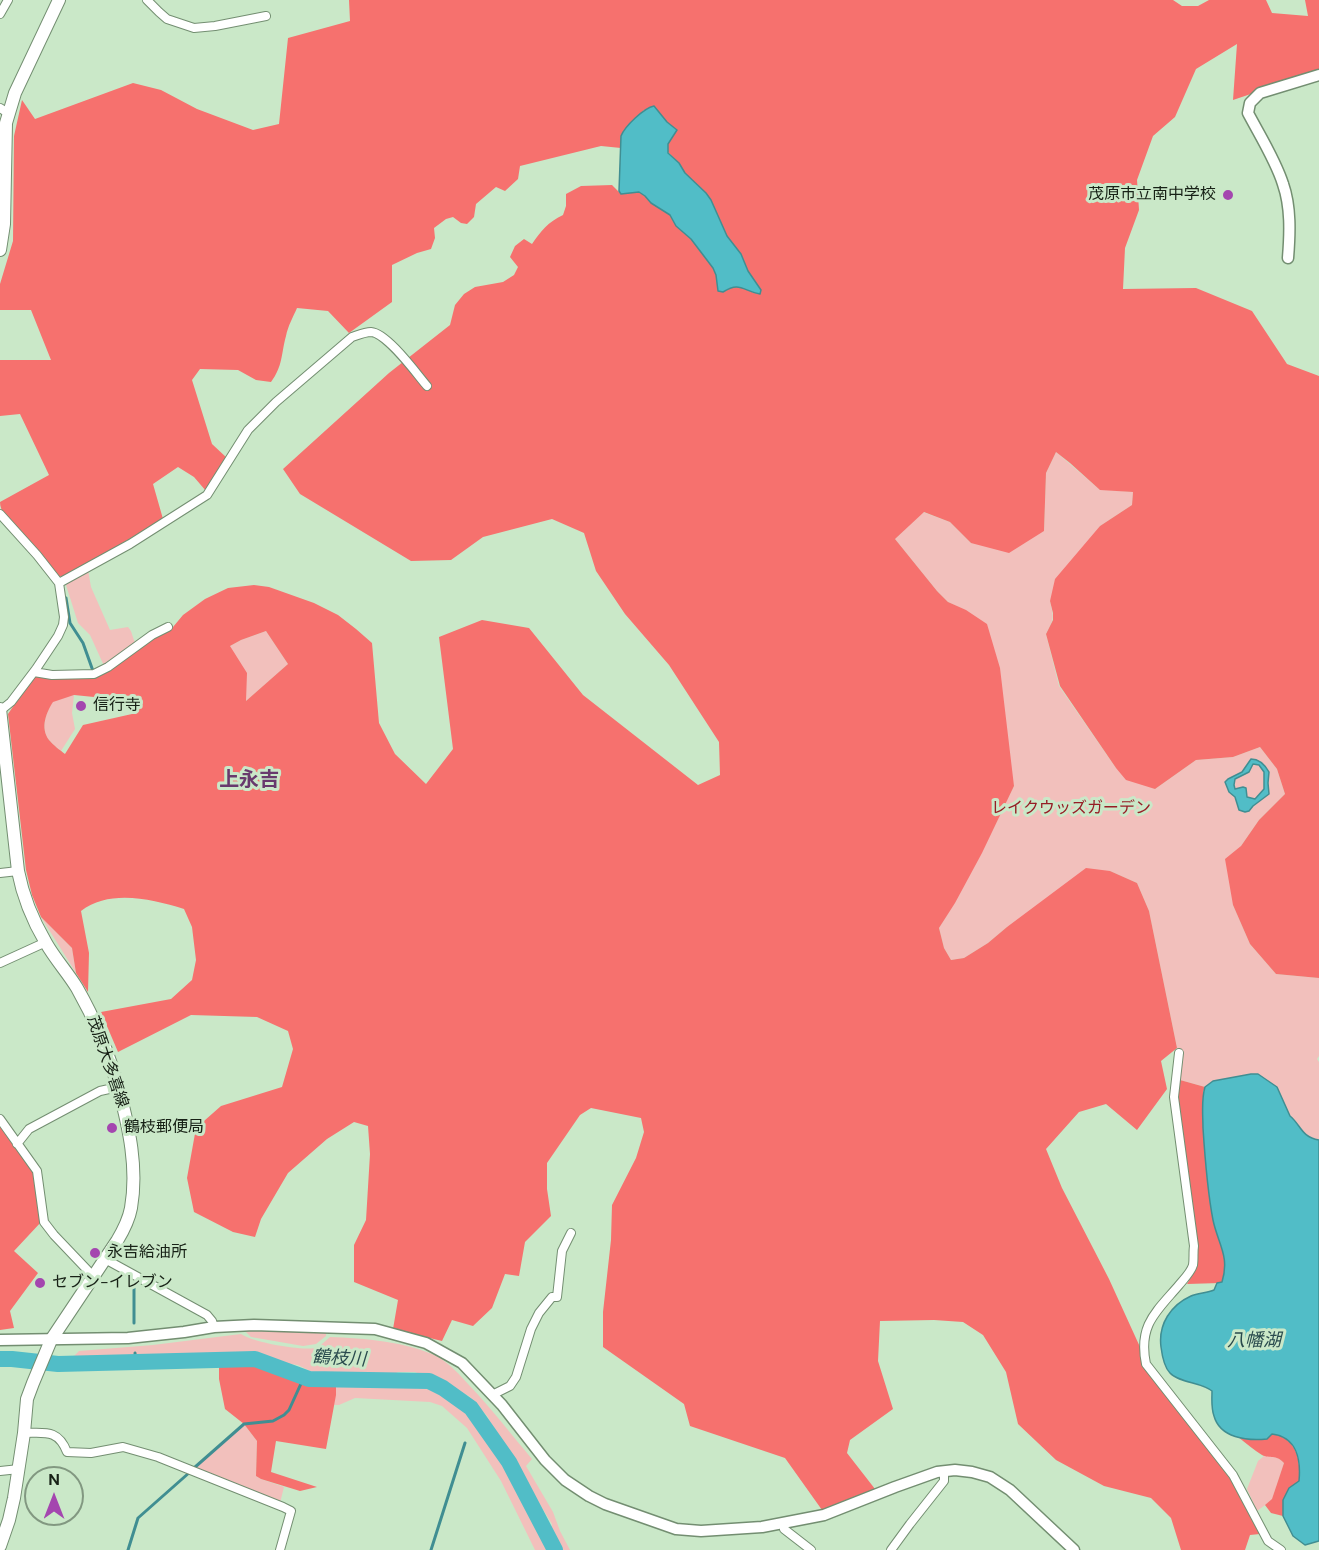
<!DOCTYPE html>
<html>
<head>
<meta charset="utf-8">
<style>
	body { margin:0 }
	#map { position:relative; width:1319px; height:1550px; overflow:hidden; background:#cae8c8; font-family:"DM Sans",sans-serif }
	canvas { display:block }
	.north { position:absolute; left:24px; top:1466px; width:60px; height:60px; box-sizing:border-box; background:#cae8c8; border:2px solid #829881; border-radius:50%; rotate:0deg; font-size:16px; font-weight:700; line-height:24px; text-align:center; color:#172116 }
	.north::after { content:''; display:block; margin:auto; width:21px; height:27px; background:#a446af; clip-path:polygon(50% 0,100% 100%,50% 72%,0 100%) }
</style>
</head>
<body>
<div id="map">
<canvas width="1319" height="1550"></canvas>
<div class="north">N</div>
</div>
<script>
const context = document.querySelector('canvas').getContext('2d');
context.lineJoin = 'round';
function paint(path, color) {
  context.fillStyle = color;
  context.fill(path, 'evenodd');
}
function stroke(path, color, width, dash) {
  context.strokeStyle = color;
  context.lineWidth = width;
  context.lineCap = dash ? 'butt' : 'round';
  context.setLineDash(dash || []);
  context.stroke(path);
}
function drawText(font, color, halo, rows, align = 'center') {
  context.font = font + ' "DM Sans","Noto Sans JP",sans-serif';
  context.lineWidth = 6;
  context.setLineDash([]);
  context.textBaseline = 'middle';
  context.strokeStyle = halo;
  context.fillStyle = color;
  for (const [text, x, y, turn = 0] of rows) {
    context.save();
    context.translate(x, y);
    context.rotate((+turn || 0) * Math.PI / 180);
    context.textAlign = isNaN(turn) ? turn : align;
    if (halo) context.strokeText(text, 0, 0);
    context.fillText(text, 0, 0);
    context.restore();
  }
}
paint(new Path2D(`
	M1056,452L1099,489L1133,492L1132,505L1100,526L1050,601C1054,618 1054,619 1046,634L1059,686L1116,768L1155,789L1196,760L1233,757L1260,747L1277,769L1285,794L1259,820L1241,846L1233,905L1250,944L1276,974L1319,978V1056L1317,1059L1319,1062V1140C1301,1137 1302,1125 1290,1116L1277,1087L1258,1074L1245,1075L1213,1081L1205,1087L1180,1080L1177,1048L1149,911L1137,883L1110,871L1007,927L988,943L964,958L951,960L944,948L939,928C967,882 991,834 1014,786L966,611L948,602L937,591L895,539L923,512L950,522L971,543L1044,531L1046,473Z
	M88,570L91,587L110,630L128,627C133,632 132,638 136,644L105,668L90,635L78,623L66,585L69,580Z
	M266,631L288,664L245,702L230,646L241,640Z
	M74,695L72,713L75,729L61,751C58,748 52,744 49,740C40,728 46,713 53,701Z
	M41,917L72,948L76,973Z
	M244,1330L326,1332V1336L316,1344L303,1346L251,1337Z
	M241,1334C252,1342 301,1351 315,1348C321,1346 325,1341 330,1337C362,1338 410,1342 438,1357C450,1364 460,1375 469,1385C491,1408 511,1434 532,1459L526,1466L553,1512L560,1531L570,1550H558L550,1536L552,1524L508,1453L496,1431L492,1428L488,1417L469,1396L415,1372H398L395,1374H371L363,1376L318,1375L298,1365L276,1362L254,1351L250,1355L184,1356L182,1358L136,1359V1353H134L133,1359L68,1362L79,1351L153,1345Z
	M370,1382C383,1382 397,1382 411,1383C417,1383 423,1382 429,1384C482,1398 527,1504 552,1550H535L501,1481L467,1428L442,1406L430,1402L355,1398L339,1405H334L336,1384Z
	M244,1424L257,1441L256,1476L261,1479L284,1487L280,1503L194,1468Z
	M1264,1456C1273,1456 1278,1456 1284,1463L1272,1500L1257,1511L1247,1489L1258,1461Z`), '#f2c0bc');
paint(new Path2D(`
	M349,0H1173L1182,6H1198L1209,0H1266L1272,13L1308,16L1305,0H1319V71L1233,100L1237,44L1196,69L1175,117L1153,136L1137,180L1139,210L1125,248L1123,289L1196,288L1252,311L1287,364L1319,376V978L1276,974L1250,944L1233,905L1225,859L1241,846L1259,820L1285,794L1277,769L1260,747L1233,757L1196,760L1155,789L1126,780L1116,768L1060,686L1046,634L1053,620V613L1050,601L1055,579L1100,526L1132,505L1133,492L1100,490L1070,463L1056,452L1046,473L1044,531L1009,553L971,543L950,522L924,512L895,539L937,591L948,602L966,610L987,624L1000,668L1014,786L982,853L955,903L939,928L944,948L951,960L964,958L988,943L1007,927L1086,868L1110,871L1137,883L1149,911L1177,1048L1161,1061L1167,1089L1137,1130L1106,1104L1079,1112L1046,1149L1062,1188L1109,1279L1140,1347L1143,1365L1158,1385L1212,1453L1235,1486L1251,1512L1260,1534L1250,1535L1245,1550H1181L1171,1518L1151,1498L1104,1486L1056,1460L1018,1424L1006,1372L983,1335L963,1322L934,1320L880,1321L878,1361L893,1409L850,1440L847,1453L875,1489L822,1510L785,1458L690,1426L684,1404L603,1347V1312L611,1240L612,1205L636,1158L644,1132L641,1118L591,1108L580,1115L547,1163V1189L551,1216L525,1242L519,1276L505,1274L492,1308L473,1326L452,1320L442,1341L393,1329L398,1300L354,1282V1245L366,1220L370,1154L368,1126L354,1122L327,1139L288,1173L261,1219L255,1237L233,1232L194,1212L187,1178L196,1128L221,1106L282,1087L293,1049L288,1031L257,1017L191,1015L118,1052L101,1012L171,999L192,980L196,960L192,927L184,909C151,899 110,889 81,911L89,953L88,992L76,973L72,948L41,917L32,895L26,870L8,714L35,674L93,676L141,644L173,627L183,615L205,599L228,588L254,585L269,587L314,603L338,615L356,629L372,643L379,723L395,754L426,784L453,749L439,637L482,620L529,628L583,695L698,785L720,775L719,742L669,665L625,614L596,571L584,533L552,519L483,537L451,560L411,561L300,494L283,469L389,373L450,325L455,305L464,294L475,287L503,282L514,275L518,267L510,257L515,246L524,239L532,244C541,231 548,222 563,215L566,206V194L581,186L612,185L621,194L639,192L645,196L651,203L670,215L676,226L691,239L713,268L716,275L718,291L723,292C745,278 745,295 761,293V290L748,271L741,254L727,236L711,200L706,193L685,173L679,163L668,152V144L677,130L667,122L644,110C631,124 622,128 621,148L601,146L520,166L518,179L505,191L496,187L476,204L474,217L467,224L461,223L453,217L446,219L434,228L435,238L431,249L417,253L392,265V302L349,333L328,311L297,308C293,317 288,326 286,336C281,354 283,366 271,382L256,380L238,370L200,369L192,380L212,444L227,458L206,491L194,477L178,467L153,484L163,519L65,577L57,576C52,568 46,560 40,553C29,540 0,520 0,502L49,475L20,414L0,416V360H51L31,310H0V284L13,241L14,136L22,100L35,119L133,83L161,90L197,109L253,130L279,124L288,38L350,21ZM266,631L288,664L246,701L247,673L230,646L241,640ZM74,695L124,700L132,714L83,725L65,754C60,750 53,745 49,740C40,728 46,713 53,702Z
	M1180,1080L1205,1087L1203,1092L1214,1223L1225,1258L1226,1270L1222,1282L1220,1283L1187,1284L1197,1267L1198,1248L1177,1093Z
	M0,1122L34,1172L42,1221L14,1251L38,1273L10,1311L14,1328L0,1330Z
	M219,1362C232,1362 246,1360 258,1363C284,1369 308,1386 336,1384V1395L326,1449L276,1441L271,1472L317,1487L300,1491L261,1479L256,1476L257,1441L244,1424L225,1409L219,1379Z
	M1272,1434C1297,1438 1301,1460 1299,1481C1284,1493 1283,1498 1283,1516L1271,1513L1265,1505L1272,1499L1284,1463C1276,1454 1270,1459 1262,1455C1254,1450 1246,1443 1238,1437L1251,1439H1267Z`), '#f6716e');
const water = new Path2D(`
	M654,106L667,122L677,130L668,144V153L679,163L685,173L706,193L711,200L727,236L741,254L748,271L761,290L760,294C743,291 740,281 723,292L718,291L716,275L713,268L691,239L676,226L670,215L651,203L645,196L639,192L621,194L619,191L621,136C625,126 644,108 654,106Z
	M1251,759C1260,759 1265,765 1269,772L1268,783L1269,794L1253,806L1249,811L1245,812L1239,810L1235,797L1229,792L1225,782L1228,779L1242,772ZM1253,764L1259,765L1264,772V789L1255,799L1247,797L1246,788L1243,787L1235,789L1234,785L1235,779L1249,772Z
	M1251,1074H1258L1277,1087L1290,1116C1301,1125 1301,1137 1319,1140V1541L1305,1545L1293,1536L1283,1516V1500L1289,1488L1299,1481C1301,1460 1297,1437 1272,1434L1267,1439C1247,1441 1220,1438 1214,1416C1211,1408 1212,1399 1212,1391C1202,1382 1179,1383 1170,1373C1164,1367 1162,1355 1161,1347C1158,1324 1171,1305 1191,1296C1198,1293 1207,1293 1214,1290L1217,1283L1222,1282C1230,1256 1218,1244 1213,1220C1207,1189 1205,1159 1203,1128C1203,1115 1201,1100 1205,1087L1213,1081Z`);
paint(water, '#51bdc7');
stroke(water, '#408e92', 1.5);
stroke(new Path2D(`
	M66,598L70,623L83,643L93,671
	M134,1284V1323
	M135,1353L136,1362
	M194,1468L244,1424L273,1421L284,1415L289,1410L304,1377
	M128,1550L138,1518L190,1472
	M431,1550L465,1443`), '#408e92', 3);
stroke(new Path2D(`
	M0,1359H12L58,1364L255,1359L309,1379L429,1381L443,1388L471,1408L509,1462L555,1550`), '#51bdc7', 16);
const street = new Path2D(`
	M147,0L159,12L167,19L194,28L215,26L266,16
	M0,14L8,0
	M0,108L8,113
	M0,514L37,555L59,583L64,617L63,625L58,636L36,669L11,702L0,711
	M59,583L130,544L207,495L248,430L276,402L352,337C358,335 365,332 371,332C387,333 416,373 427,386
	M34,672L52,675L94,674L108,667L152,635L168,627
	M0,873L18,871
	M0,963L46,942
	M1179,1053L1174,1097L1194,1246C1193,1252 1194,1259 1193,1265C1191,1272 1184,1279 1179,1285C1156,1312 1138,1325 1146,1364L1233,1475L1268,1541L1281,1550
	M0,1119L37,1171L44,1222L54,1235L94,1277
	M17,1144L29,1129L100,1091L118,1087
	M105,1259L207,1315L212,1321L214,1327
	M492,1395L510,1386L516,1377L531,1329L539,1313L552,1297H557L562,1251L571,1233
	M24,1433C45,1433 58,1429 67,1452L91,1453L123,1447L158,1457L283,1507L291,1511L280,1550
	M0,1471L19,1469
	M783,1523L784,1529L811,1550
	M891,1550L910,1524L944,1481V1471`);
const secondary = new Path2D(`
	M1288,258C1290,233 1291,207 1283,184C1276,161 1259,134 1248,113L1250,103L1260,93L1319,75
	M0,1340L128,1338L184,1332L214,1327L254,1325L375,1329L426,1343L462,1363L502,1405L545,1460L565,1480L589,1496L605,1504L676,1529L701,1531L762,1527L824,1515L895,1487L937,1472L955,1470L972,1472L990,1477L1010,1490L1074,1550`);
const primary = new Path2D(`
	M0,250L4,224L6,123L15,93L59,0
	M0,709L18,871C23,897 33,921 46,943C55,959 68,973 77,988C96,1021 109,1054 119,1090C129,1128 138,1168 131,1208C129,1219 123,1231 117,1241L51,1340L33,1383L27,1399L24,1433L14,1498L9,1520L0,1546`);
stroke(street, '#738e71', 10);
stroke(secondary, '#738e71', 13);
stroke(primary, '#738e71', 14);
stroke(street, '#fff', 8);
stroke(secondary, '#fff', 10);
stroke(primary, '#fff', 12);
for (const [x, y, r, color] of [
	[1228,195,6,"#a446af"],
	[81,706,6,"#a446af"],
	[112,1128,6,"#a446af"],
	[95,1253,6,"#a446af"],
	[40,1283,6,"#a446af"]
]) {
  const dot = new Path2D();
  dot.arc(x, y, r, 0, 2 * Math.PI);
  context.fillStyle = color;
  context.fill(dot);
  stroke(dot, '#cae8c8', 2);
}
drawText('16px', '#172116', '#cae8c8', [
	["茂原市立南中学校",1216,195,"right"],
	["信行寺",93,706],
	["鶴枝郵便局",124,1128],
	["永吉給油所",107,1253],
	["セブン-イレブン",52,1283]
], 'left');
drawText('16px', '#961d25', '#cae8c8', [
	["レイクウッズガーデン",1071,809]
]);
drawText('16px', '#172116', '#cae8c8', [
	["茂原大多喜線",107,1062,71]
]);
drawText('italic 18px', '#294a4d', '#cae8c8', [
	["八幡湖",1254,1341],
	["鶴枝川",339,1359,3]
]);
drawText('bold 20px', '#68396d', '#cae8c8', [
	["上永吉",249,781]
]);
</script>
</body>
</html>
